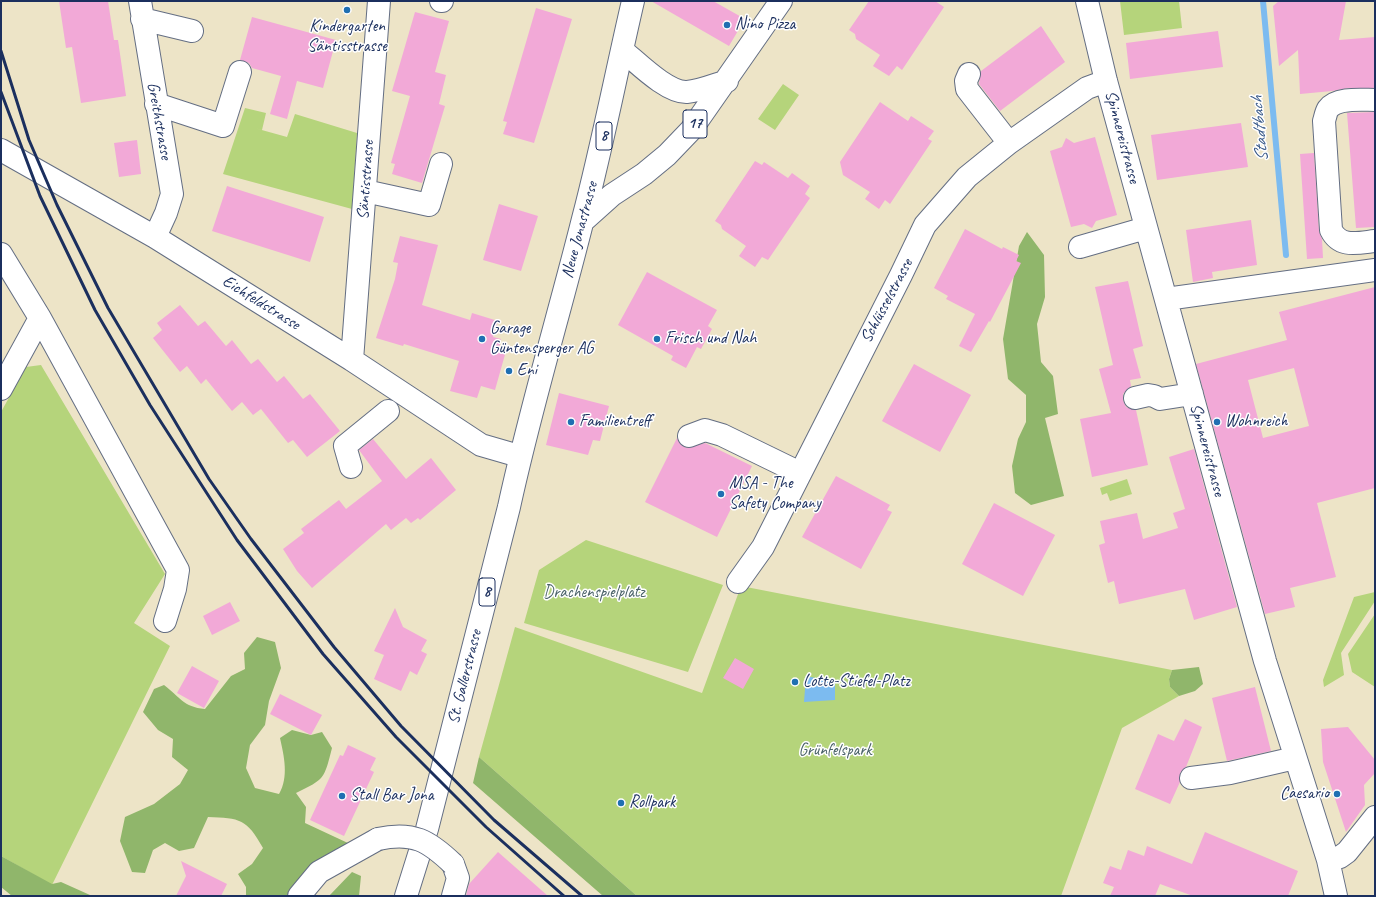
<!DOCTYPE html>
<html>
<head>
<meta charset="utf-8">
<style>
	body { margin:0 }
	#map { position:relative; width:1376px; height:897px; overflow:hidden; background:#ede4c7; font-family:Caveat,sans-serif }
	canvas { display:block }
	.frame { position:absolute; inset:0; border:2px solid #1b2f5e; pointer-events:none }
</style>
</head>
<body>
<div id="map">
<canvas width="1376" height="897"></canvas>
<div class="frame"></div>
</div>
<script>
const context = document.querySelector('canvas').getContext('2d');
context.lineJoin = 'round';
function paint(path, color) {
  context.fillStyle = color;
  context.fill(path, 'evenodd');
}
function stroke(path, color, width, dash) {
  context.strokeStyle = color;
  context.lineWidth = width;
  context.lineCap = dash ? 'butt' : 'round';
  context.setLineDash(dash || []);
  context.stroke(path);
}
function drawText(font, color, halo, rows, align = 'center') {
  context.font = font + ' Caveat,sans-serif';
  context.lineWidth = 3;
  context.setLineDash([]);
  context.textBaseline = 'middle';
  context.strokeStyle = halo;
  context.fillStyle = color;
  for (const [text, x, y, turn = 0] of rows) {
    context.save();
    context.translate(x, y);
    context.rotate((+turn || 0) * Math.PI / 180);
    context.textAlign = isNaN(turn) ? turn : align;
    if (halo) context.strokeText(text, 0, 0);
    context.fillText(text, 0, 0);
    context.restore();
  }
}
paint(new Path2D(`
	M1120,1H1179L1182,28L1124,35Z
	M783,84L799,95L775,130L758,119Z
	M245,108L266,113L262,130L251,127L287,137L295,114L357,133L352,209L223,174Z
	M41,365L165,574L134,623L170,646L52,885L1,856V412L26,367Z
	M1127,479L1132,494L1110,501L1107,493L1102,495L1100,488Z
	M586,540L723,585L688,672L524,623L539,570Z
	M741,586L1172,670L1169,679L1170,687L1179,696L1122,728L1061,896H637L479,757L515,627L702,693Z
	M1375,592V601L1341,653L1344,675L1324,687L1323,680L1354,597Z
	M1375,614V687L1352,672L1348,654Z`), '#b5d47b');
paint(new Path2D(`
	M1027,232L1044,255L1045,297L1037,324L1041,362L1053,376L1058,414L1045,418L1064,496L1031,505L1015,493L1012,466L1018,439L1026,422V395L1008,379L1003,339L1019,246Z
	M257,637L275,642L281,668L269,701L265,725L250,745L246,768L255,788L279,794C289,777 284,756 280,738L292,730L311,735L322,732L332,748C324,779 325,779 296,793L306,807L305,823L350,844L309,896H246V887L238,874L252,864L263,848C247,819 240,818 208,817L194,848L179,851L165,843L153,850L145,873L132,872L120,841L125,817L154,804L180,784L188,770L172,757L173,739L158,730L143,712L154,689L164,685C180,697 183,707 205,709L231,676L245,669L244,653Z
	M1199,667L1203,684L1195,691L1179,696L1170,687L1169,679L1172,670Z
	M479,757L637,896H603L473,783Z
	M1,856L52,884L61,882L90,895L97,896H12L1,887Z
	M352,872L361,876L359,896H329Z`), '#90b66b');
paint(new Path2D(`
	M806,676L835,682V700L804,702Z`), '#7cbbf0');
stroke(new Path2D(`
	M1263,1L1286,255`), '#7cbbf0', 6);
paint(new Path2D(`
	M59,1H108L114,40H118L126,96L81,103L72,47L66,48Z
	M651,1H713L745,19L729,46Z
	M869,1H935L944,7L902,70L897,66L889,76L873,66L880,55L856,39L855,34L849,30Z
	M1279,1H1346L1339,40L1375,37V88H1349L1332,91L1300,94L1298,50L1279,66L1273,6Z
	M536,8L572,19L534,143L503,134L507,122L503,121Z
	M415,12L449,21L435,72L446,75L439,104L445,106L422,183L392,174L395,164L391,163L410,96L392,91Z
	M252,17L336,40L323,88L297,81L287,119L270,114L281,76L252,68L249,63L240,60Z
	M1041,26L1065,62L1000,111L979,84L981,71Z
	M1218,31L1223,67L1130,79L1126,43Z
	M880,102L908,121L911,116L934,131L928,139L932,141L890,204L885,200L879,209L865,199L870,192L843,175L840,162Z
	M1375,112V227L1356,228L1347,113Z
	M1241,123L1248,167L1157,180L1151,135Z
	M1095,137L1117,215L1096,221L1092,228L1084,224L1071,227L1050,151L1062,147L1066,138L1074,143Z
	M137,140L141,174L119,177L114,143Z
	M1314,153L1319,231L1322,239L1323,258L1307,259L1300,154Z
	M755,161L762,165L764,162L788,178L792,173L810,186L805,194L810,198L768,260L762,257L755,267L739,256L746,246L722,229L721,225L715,221Z
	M227,186L324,217L310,262L212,231Z
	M499,204L538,216L521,271L483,260Z
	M1251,220L1257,265L1212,272L1213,278L1193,282L1186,230Z
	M965,229L1002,249L1003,247L1019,255L1016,261L1021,263L990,322L989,321L971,352L959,346L975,314L946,299L948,296L934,288Z
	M400,236L438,245L422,305L470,320L472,313L498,321L493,337L501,339L499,348L506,351L495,390L481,386L477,398L450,391L459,361L404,344L403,346L376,338L395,279L398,263L393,262Z
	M647,272L717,310L708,326L712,329L701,349L697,347L686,368L671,360L673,356L618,325Z
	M1128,281L1143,346L1133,349L1141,378L1130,380L1131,386L1123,394V400L1126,407L1136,410L1148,465L1092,477L1080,419L1111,413L1099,369L1113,365L1095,287Z
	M1375,287V488L1317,503L1336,577L1290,588L1295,607L1265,614L1196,364L1287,340L1279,312ZM1294,368L1309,426L1263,438L1248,380Z
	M180,305L198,326L205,321L226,346L232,340L251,364L258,359L277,382L284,376L303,399L310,394L340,431L307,457L293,440L288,443L261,409L253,415L242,402L232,411L206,379L201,384L187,366L180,372L153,338L162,330L157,323Z
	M914,364L971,395L940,452L882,421Z
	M559,393L609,406L600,441L593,440L588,455L546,445Z
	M677,438L681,445L687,448L705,443L752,466L717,537L645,502Z
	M373,439L406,479L431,458L456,490L420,520L418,518L411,523L406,518L391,530L386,524L312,588L297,571L283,549L304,533L301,529L339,500L346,509L382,481L359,450Z
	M1194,449L1237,607L1194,620L1185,589L1119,604L1114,581L1108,583L1099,545L1105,543L1100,521L1137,513L1143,539L1178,528L1173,513L1185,509L1169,457Z
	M836,476L890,505L887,510L892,512L861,569L802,537Z
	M994,503L1055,535L1023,596L962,564Z
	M230,602L240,621L212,635L203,616Z
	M395,608L403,627L427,640L421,651L427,654L417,675L410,671L401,691L374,679L384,655L374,651Z
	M735,658L754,669L743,689L723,678Z
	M192,666L219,681L204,708L177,693Z
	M1255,687L1271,751L1227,761L1212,698Z
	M280,694L322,715L311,735L270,714Z
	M1185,719L1202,727L1186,767L1180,773V782L1170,804L1135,789L1158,734L1174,741Z
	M1348,727L1375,760V773L1364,785L1365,805L1346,832L1323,762L1321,729Z
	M348,745L376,758L370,770L374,772L344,836L310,820L340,755L343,756Z
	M1205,832L1298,871L1288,896H1193L1160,884L1155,896H1110L1114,887L1103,883L1110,866L1121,870L1128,850L1144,856L1147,846L1192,864Z
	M498,852L548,896H466L469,884Z
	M181,861L227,884L221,896H176L186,876Z`), '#f2a9d7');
const minor = new Path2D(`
	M140,1L172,194L166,213L155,237
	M441,1H442
	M1087,1L1106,81L1265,661L1328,860L1336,896
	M142,19L192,31
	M969,74L966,81L967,89L1009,143
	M1375,100C1362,100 1337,97 1328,109C1326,112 1325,118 1324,121L1331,230C1340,248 1357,243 1375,241
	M156,104L223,126L240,72
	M1,150L155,237L352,360L481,445L519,456
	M365,191L429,205L441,164
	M1080,247L1146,228
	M1,254L40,318L1,389
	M1166,299L1375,270
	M40,318L178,570L175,589L165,621
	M352,360L379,1
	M1135,398L1148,395L1154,396L1160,399L1192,394
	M689,436L705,430L722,435L800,473
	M351,467L345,446L388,411
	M738,582L763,547L901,275L925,225L967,177L1009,143L1087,88L1106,81
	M1191,778L1230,773L1295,758
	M1328,860L1340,857L1347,852L1375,817
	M299,896L319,872L378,839
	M453,896L458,878L453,864`);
const major = new Path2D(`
	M622,50C637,62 667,93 687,92C700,91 714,85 727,81
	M583,221L612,195L644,174L667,155L691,130L781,1
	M406,896L427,829L509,507C530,410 559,315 583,219C602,147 616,74 633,1`);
stroke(minor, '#646e83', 24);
stroke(major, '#646e83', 24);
stroke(minor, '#fff', 22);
stroke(major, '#fff', 22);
stroke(new Path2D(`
	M1,51L29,140L57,205L108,308L209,479L251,539L334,647L401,726L494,820L582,896
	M1,92L40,196L95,310L150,405L237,540L323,654L396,737L486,827L564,896`), '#1b2f5e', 3);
const minorBridge = new Path2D(`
	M378,839C413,831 429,841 453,864`);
stroke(minorBridge, '#646e83', 24, []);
stroke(minorBridge, '#fff', 22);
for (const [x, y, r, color] of [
	[347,10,4,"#1f6fb2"],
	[727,25,4,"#1f6fb2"],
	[482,339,4,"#1f6fb2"],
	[657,339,4,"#1f6fb2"],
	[509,371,4,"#1f6fb2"],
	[571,422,4,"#1f6fb2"],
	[1217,422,4,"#1f6fb2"],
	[721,494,4,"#1f6fb2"],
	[795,682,4,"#1f6fb2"],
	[1337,794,4,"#1f6fb2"],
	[342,796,4,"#1f6fb2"],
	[621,803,4,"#1f6fb2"]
]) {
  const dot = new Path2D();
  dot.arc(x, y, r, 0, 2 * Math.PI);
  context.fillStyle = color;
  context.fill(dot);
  stroke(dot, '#fff', 1.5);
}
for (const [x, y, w] of [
	[695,124,24],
	[604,136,16],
	[487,592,16]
]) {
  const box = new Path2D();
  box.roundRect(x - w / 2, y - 14, w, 28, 3);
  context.fillStyle = '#fff';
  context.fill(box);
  stroke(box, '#1b2f5e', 1);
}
drawText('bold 16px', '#1b2f5e', null, [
	["17",695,124],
	["8",604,136],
	["8",487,592]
]);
drawText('17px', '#1b2f5e', '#fff', [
	["Nino Pizza",735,25],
	["Kindergarten",347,27,"center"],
	["Säntisstrasse",347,47,"center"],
	["Garage",490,329],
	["Güntensperger AG",490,349],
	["Frisch und Nah",665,339],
	["Eni",517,371],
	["Familientreff",579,422],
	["Wohnreich",1225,422],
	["MSA - The",729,484],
	["Safety Company",729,504],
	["Lotte-Stiefel-Platz",803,682],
	["Caesario",1329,794,"right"],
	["Stall Bar Jona",350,796],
	["Rollpark",629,803]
], 'left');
drawText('17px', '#1b2f5e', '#fff', [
	["Greithstrasse",159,121,80],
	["Spinnereistrasse",1122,137,75],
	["Säntisstrasse",366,180,-86],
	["Neue Jonastrasse",580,230,-75],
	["Schlüsselstrasse",887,301,-62],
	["Eichfeldstrasse",261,303,32],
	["Spinnereistrasse",1207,450,75],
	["St. Gallerstrasse",465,677,-76]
]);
drawText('17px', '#496167', '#fff', [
	["Drachenspielplatz",594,593],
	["Grünfelspark",835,751]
]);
drawText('italic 18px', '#38598a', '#fff', [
	["Stadtbach",1260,129,-95]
]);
</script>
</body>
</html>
